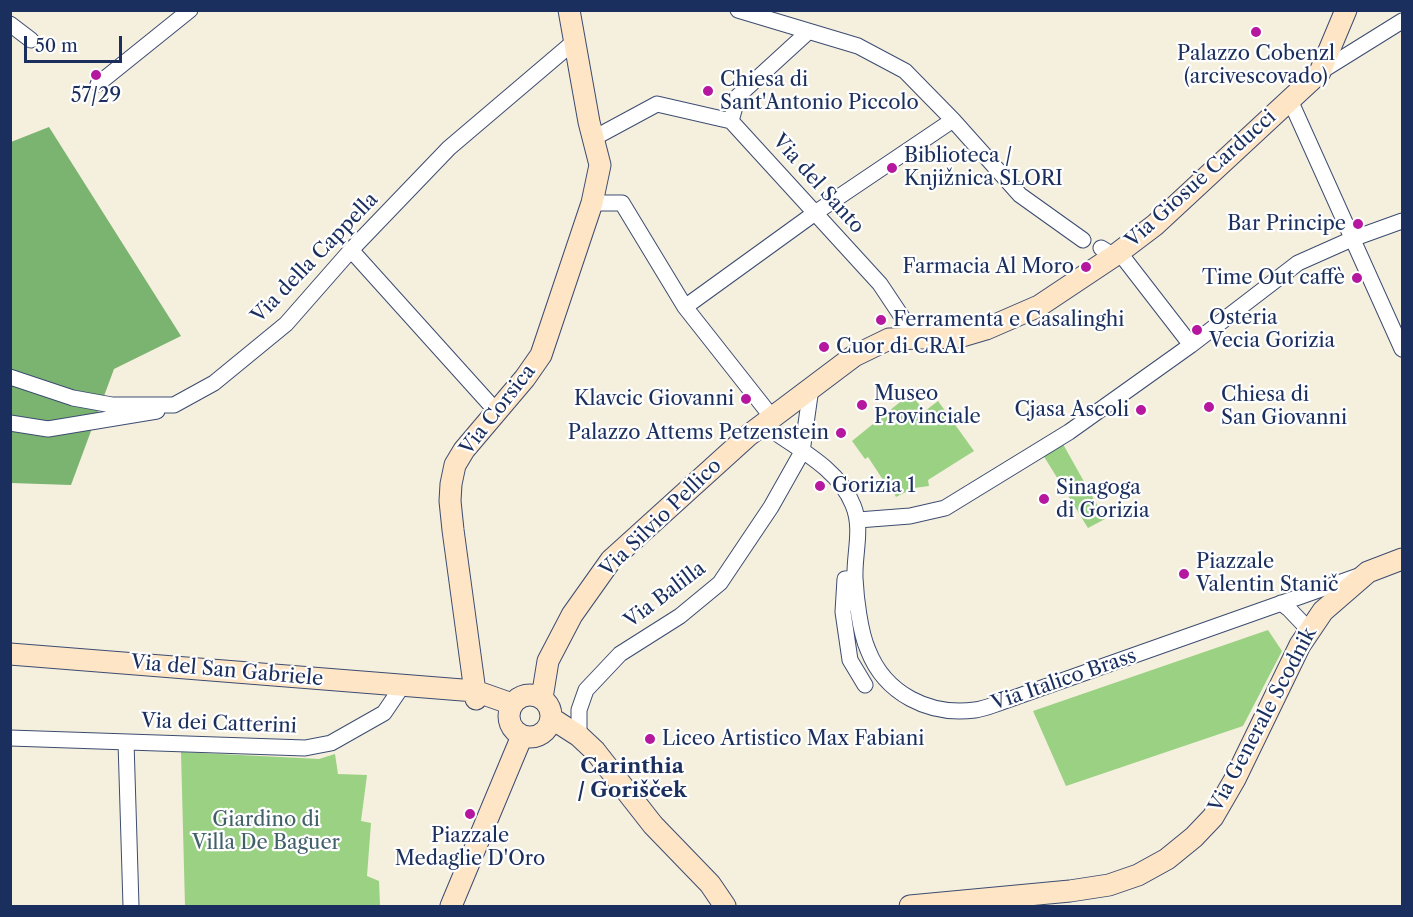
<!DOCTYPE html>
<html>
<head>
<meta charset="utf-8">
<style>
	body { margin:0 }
	#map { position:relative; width:1413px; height:917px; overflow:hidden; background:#f5efde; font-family:"Libre Caslon Text",serif }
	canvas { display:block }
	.frame { position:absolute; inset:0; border:12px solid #1b2f5e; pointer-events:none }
	.scale { position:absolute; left:24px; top:36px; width:98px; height:27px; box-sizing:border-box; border:3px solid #1b2f5e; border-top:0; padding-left:8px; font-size:18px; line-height:21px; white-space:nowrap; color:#1b2f5e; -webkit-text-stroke:4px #fff; paint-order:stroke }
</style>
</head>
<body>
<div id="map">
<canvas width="1413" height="917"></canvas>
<div class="frame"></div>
<div class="scale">50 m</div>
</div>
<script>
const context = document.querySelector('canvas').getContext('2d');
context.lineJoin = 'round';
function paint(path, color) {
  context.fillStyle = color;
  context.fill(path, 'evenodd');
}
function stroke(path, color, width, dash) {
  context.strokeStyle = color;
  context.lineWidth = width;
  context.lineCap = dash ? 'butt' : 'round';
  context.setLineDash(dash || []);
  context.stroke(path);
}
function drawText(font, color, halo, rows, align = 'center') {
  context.font = font + ' "Libre Caslon Text",serif';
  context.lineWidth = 4.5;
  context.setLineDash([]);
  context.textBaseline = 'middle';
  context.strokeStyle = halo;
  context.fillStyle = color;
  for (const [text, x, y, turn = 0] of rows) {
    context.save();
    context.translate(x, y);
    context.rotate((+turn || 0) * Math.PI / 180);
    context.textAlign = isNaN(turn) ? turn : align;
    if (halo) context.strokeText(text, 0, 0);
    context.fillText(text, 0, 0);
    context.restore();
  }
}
paint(new Path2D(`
	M910,394L925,411L938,401L974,451L928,480L929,486L914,488L896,497L890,485L887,486L868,457L865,459L852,441Z
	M1059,437L1105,519L1088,528L1040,450Z
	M1268,630L1282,651L1243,726L1066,786L1033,711Z
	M181,752L319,759L335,754L338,774L367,775L361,821L371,823L367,876L379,881L380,906H185Z`), '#9ad182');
paint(new Path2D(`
	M49,127L181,336L114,369L71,485L11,483V142Z`), '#7bb370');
const street = new Path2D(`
	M738,10L858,46L905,71L953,120L1020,195L1083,240
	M10,24L31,40
	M1320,72L1402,21
	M98,84L190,10
	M1290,100L1402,349
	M731,121L738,96L808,32
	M594,138L657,104L731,121L880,284L916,338
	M592,203H622L685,307L771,416
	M1101,248L1114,256
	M351,250L497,412
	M1119,252L1191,345
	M685,307L815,213L953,120
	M10,377L73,398L112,405H174L214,383L286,324L351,250L449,148L576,40
	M10,423L48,429L157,411
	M763,424C794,447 838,467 853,505C863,529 854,553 855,578C856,598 860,632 868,650C885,694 929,716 975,710C984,709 993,705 1002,702L1361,575
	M858,520L910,516L945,508L1069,432L1191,345L1298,263L1352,239L1402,221
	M855,578L845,579L843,612L850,660L865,685
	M1281,603L1289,609L1309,630
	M579,736V710L586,690L620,654L680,616L720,583L771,507L802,452L811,388
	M10,738L305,748L331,743L384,713L403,685
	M126,742L131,906`);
const secondary = new Path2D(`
	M10,654L475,691L512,704
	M509 716a21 21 0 1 1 42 0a21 21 0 1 1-42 0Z
	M542,698L548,661L572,615L611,560L749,435L854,356L889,339L959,337L986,329L1039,306L1114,256L1155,225L1320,72L1346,10
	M476,699L453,530L450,501L451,484L455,465L464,450L525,378L541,355L592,203L600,165L589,122L569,10
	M551,718L579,736L595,751L653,825L710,884L725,906
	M451,906L522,736
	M910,906L1070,891L1109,885L1138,875L1167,859L1194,837L1213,817L1235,779L1300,645L1323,611L1368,572L1402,559`);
stroke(street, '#3c4c71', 17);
stroke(secondary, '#3c4c71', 23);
stroke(street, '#fff', 15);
stroke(secondary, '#fde5c5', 21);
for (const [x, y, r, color] of [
	[1256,32,6,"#b5179e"],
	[96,75,6,"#b5179e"],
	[708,91,6,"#b5179e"],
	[892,168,6,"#b5179e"],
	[1358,224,6,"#b5179e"],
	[1086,267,6,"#b5179e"],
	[1357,278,6,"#b5179e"],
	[881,320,6,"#b5179e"],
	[1197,330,6,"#b5179e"],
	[824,347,6,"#b5179e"],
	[746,399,6,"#b5179e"],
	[862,405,6,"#b5179e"],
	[1209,407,6,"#b5179e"],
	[1141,410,6,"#b5179e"],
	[841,433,6,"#b5179e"],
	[820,486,6,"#b5179e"],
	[1044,499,6,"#b5179e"],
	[1184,574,6,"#b5179e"],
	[650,739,6,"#b5179e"],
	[470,814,6,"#b5179e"]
]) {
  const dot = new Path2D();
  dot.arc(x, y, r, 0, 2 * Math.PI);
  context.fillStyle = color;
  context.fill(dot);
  stroke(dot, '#fff', 2);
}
drawText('20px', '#1b2f5e', '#fff', [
	["Palazzo Cobenzl",1256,54,"center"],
	["(arcivescovado)",1256,77,"center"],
	["Chiesa di",720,80],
	["Sant'Antonio Piccolo",720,103],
	["57/29",96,96,"center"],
	["Biblioteca /",904,156],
	["Knjižnica SLORI",904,179],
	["Bar Principe",1346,224,"right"],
	["Farmacia Al Moro",1074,267,"right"],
	["Time Out caffè",1345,278,"right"],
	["Osteria",1209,318],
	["Vecia Gorizia",1209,341],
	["Ferramenta e Casalinghi",893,320],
	["Cuor di CRAI",836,347],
	["Museo",874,394],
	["Provinciale",874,417],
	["Chiesa di",1221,395],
	["San Giovanni",1221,418],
	["Klavcic Giovanni",734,399,"right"],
	["Cjasa Ascoli",1129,410,"right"],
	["Palazzo Attems Petzenstein",829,433,"right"],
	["Gorizia 1",832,486],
	["Sinagoga",1056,488],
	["di Gorizia",1056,511],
	["Piazzale",1196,562],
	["Valentin Stanič",1196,585],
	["Liceo Artistico Max Fabiani",662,739],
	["Piazzale",470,836,"center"],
	["Medaglie D'Oro",470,859,"center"]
], 'left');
drawText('20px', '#1b2f5e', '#fff', [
	["Via Giosuè Carducci",1201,179,-42],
	["Via del Santo",818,184,48],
	["Via della Cappella",315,258,-46],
	["Via Corsica",498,410,-52],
	["Via Silvio Pellico",661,518,-44],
	["Via Balilla",665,595,-37],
	["Via del San Gabriele",227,671,5],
	["Via Italico Brass",1064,680,-19],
	["Via Generale Scodnik",1263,720,-62],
	["Via dei Catterini",219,724,2]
]);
drawText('20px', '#416069', '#fff', [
	["Giardino di",266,820],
	["Villa De Baguer",266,843]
]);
drawText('bold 21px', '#1b2f5e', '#fff', [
	["Carinthia",632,767],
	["/ Gorišček",632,791]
]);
</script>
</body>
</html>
